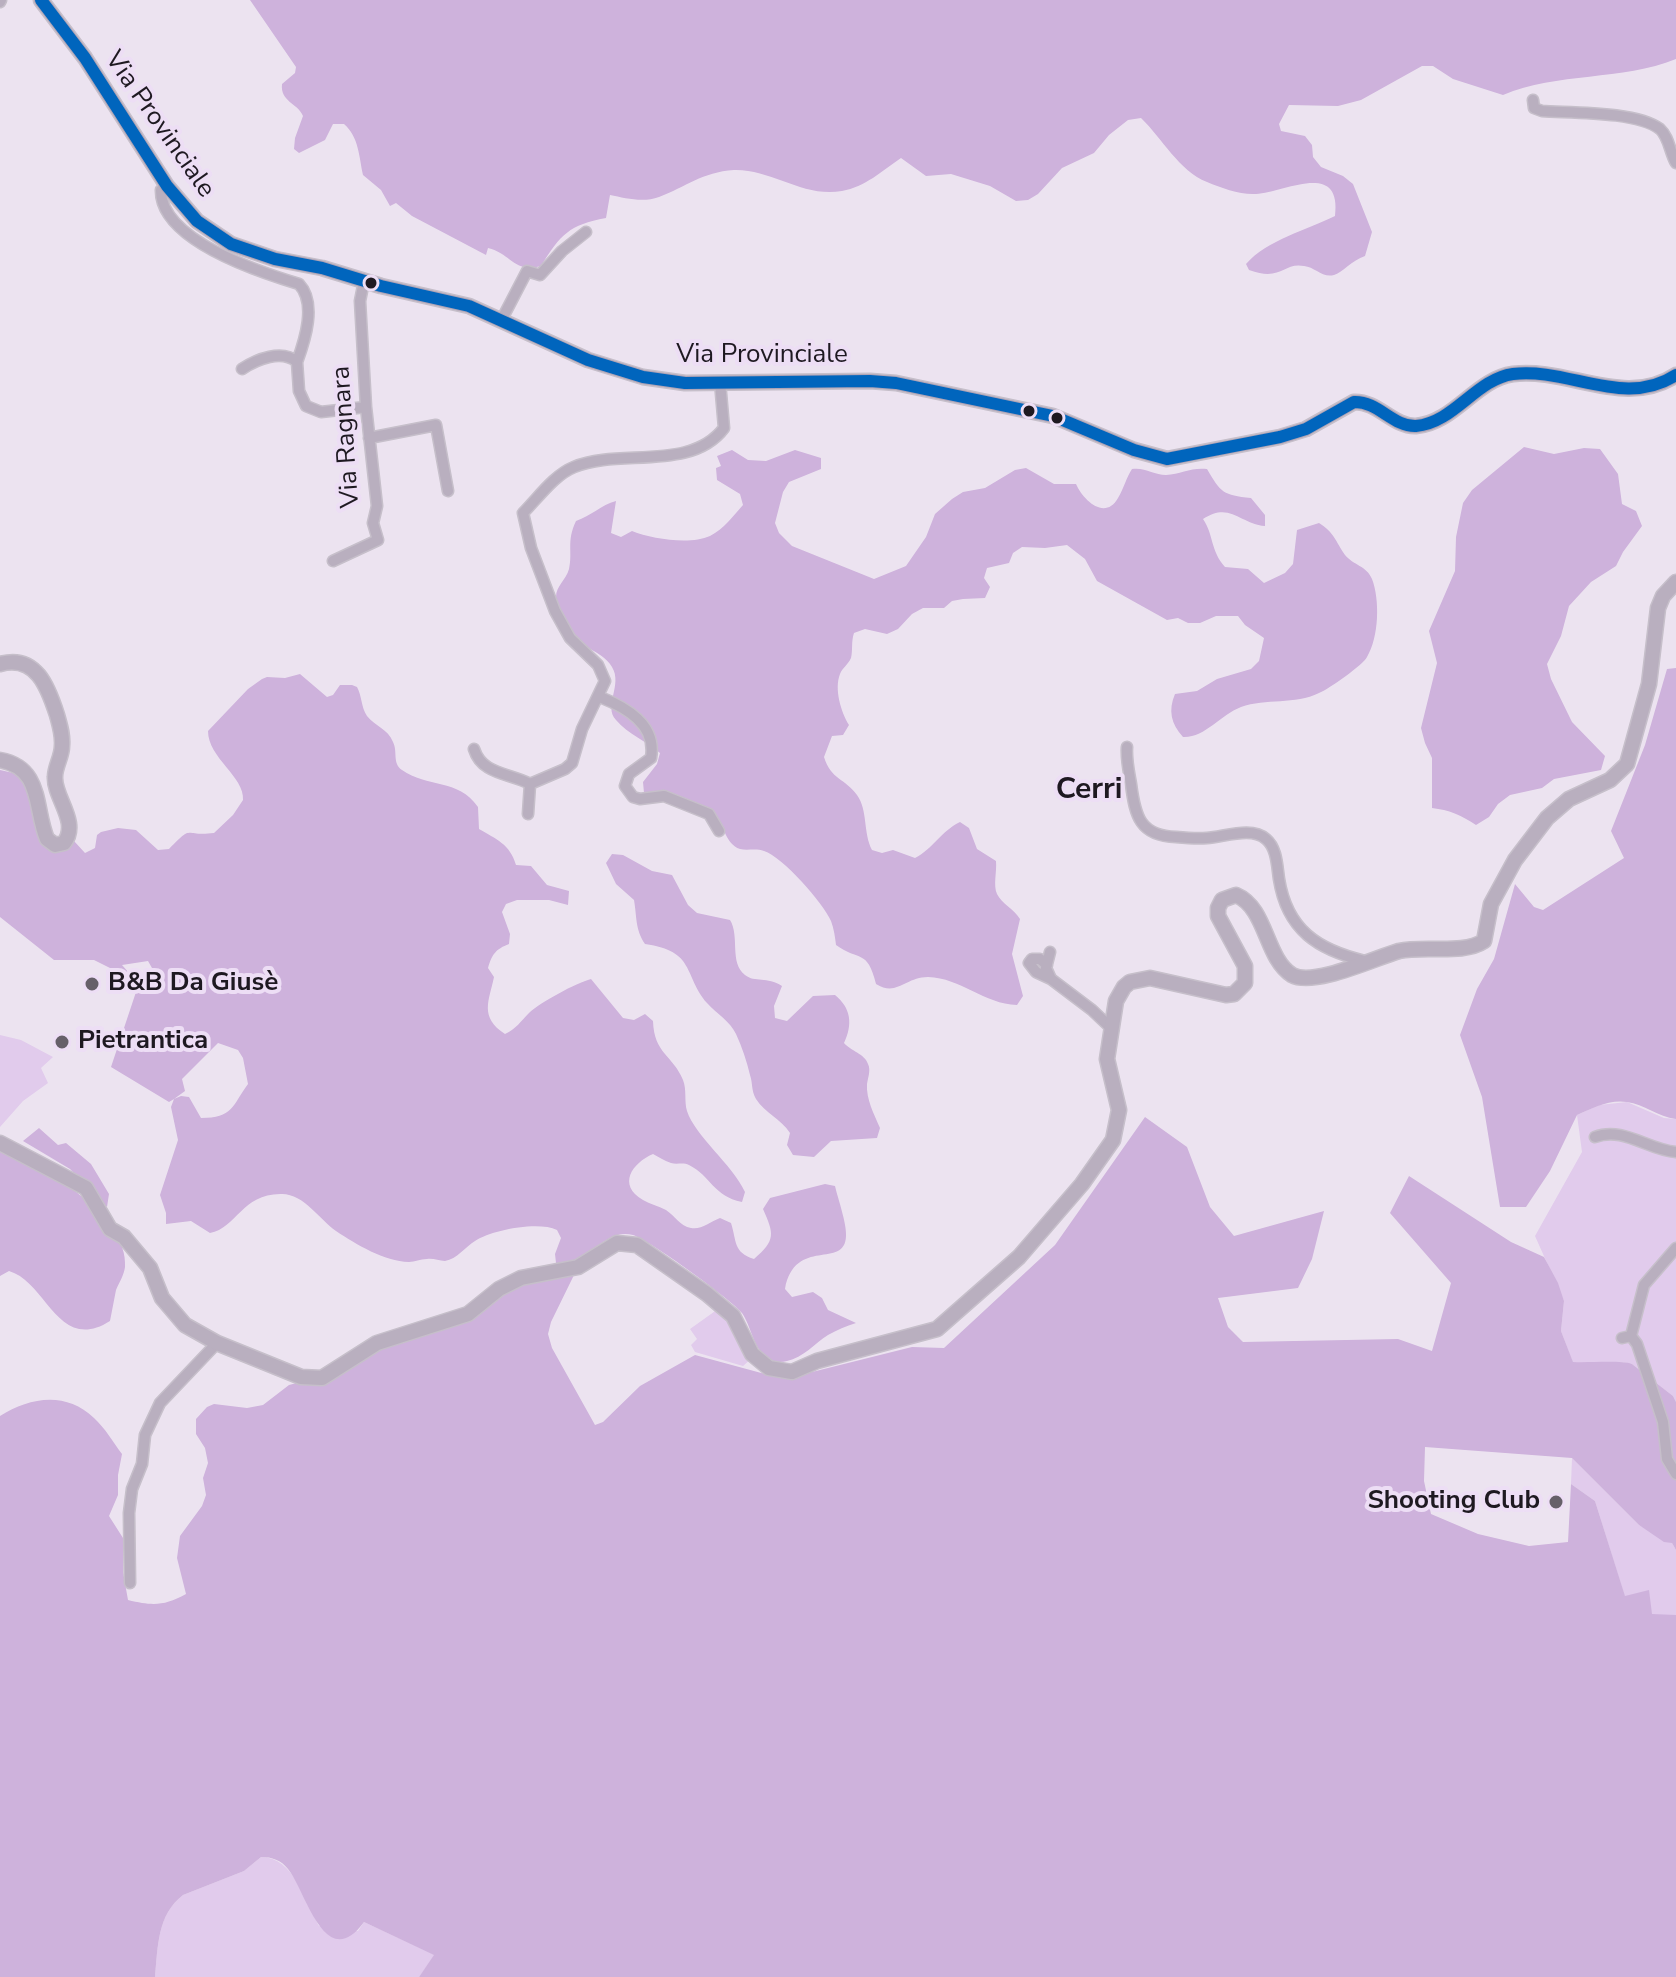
<!DOCTYPE html>
<html>
<head>
<meta charset="utf-8">
<style>
	body { margin:0 }
	canvas { display:block; background:#ece3f0 }
</style>
</head>
<body>
<canvas width="1676" height="1977"></canvas>
<script>
const context = document.querySelector('canvas').getContext('2d');
context.lineJoin = 'round';
function paint(path, color) {
  context.fillStyle = color;
  context.fill(path, 'evenodd');
}
function stroke(path, color, width, dash) {
  context.strokeStyle = color;
  context.lineWidth = width;
  context.lineCap = dash ? 'butt' : 'round';
  context.setLineDash(dash || []);
  context.stroke(path);
}
function drawText(font, color, halo, rows, align = 'center') {
  context.font = font + ' "Nunito Sans",sans-serif';
  context.lineWidth = 8;
  context.setLineDash([]);
  context.textBaseline = 'middle';
  context.strokeStyle = halo;
  context.fillStyle = color;
  for (const [text, x, y, turn = 0] of rows) {
    context.save();
    context.translate(x, y);
    context.rotate((+turn || 0) * Math.PI / 180);
    context.textAlign = isNaN(turn) ? turn : align;
    if (halo) context.strokeText(text, 0, 0);
    context.fillText(text, 0, 0);
    context.restore();
  }
}
paint(new Path2D(`
	M0,1035L21,1040L53,1057L41,1068L48,1083L23,1101L0,1127Z
	M1627,1102L1664,1118L1676,1119V1402L1673,1396L1632,1364C1619,1360 1589,1363 1573,1363L1561,1331L1564,1301L1535,1236L1582,1152L1577,1115L1599,1105Z
	M718,1309L724,1313L751,1359L743,1366L695,1352L691,1345L697,1339L690,1329Z
	M1572,1458L1639,1525L1672,1543L1676,1550V1615H1652L1625,1597L1595,1501L1571,1484Z
	M261,1857C294,1857 305,1901 319,1926L358,1931L364,1922L435,1955L419,1977H155C158,1947 157,1915 183,1895L244,1871Z`), '#e1cbec');
paint(new Path2D(`
	M250,0H1676V59C1622,81 1557,72 1503,95L1453,79L1433,66H1422L1361,100L1338,106L1289,105L1279,124L1281,131L1305,136L1312,145L1313,157L1321,167L1343,176L1353,184L1372,232L1365,256C1352,260 1342,273 1334,275C1322,278 1315,267 1304,266C1283,262 1282,282 1249,270L1246,264C1267,240 1307,230 1335,216C1342,159 1283,193 1256,194C1240,195 1222,188 1207,182C1179,171 1162,138 1141,118L1128,120L1109,135L1094,153L1062,168L1038,194L1028,200L1016,201L990,186L951,174L926,176L901,158C882,171 865,187 842,191C803,198 772,169 734,170C702,172 686,187 659,197C643,203 625,198 610,195L606,218C569,225 561,234 541,266C513,273 512,254 488,248L486,255L412,216L396,203L390,206L381,190L363,175C359,157 359,137 344,124H333L325,140L299,153L294,149L295,138L303,116C298,103 280,102 282,84L295,73L296,67Z
	M1524,447L1554,454L1584,448L1600,449L1618,474L1622,504L1636,511L1642,526L1623,552L1616,566L1591,582L1569,606L1561,636L1547,664L1551,679L1572,722L1605,756L1601,770L1554,779L1542,788L1510,795L1498,804L1489,817L1476,825C1461,815 1449,810 1432,808V758L1425,743L1421,728L1437,663L1429,631L1455,571L1456,537L1463,503L1472,490Z
	M732,450L748,460L766,461L795,450L821,458V469L789,482L783,492L775,523L779,533L792,546L874,579L906,566L926,537L935,514L952,499L963,492L985,488L1015,470L1026,468L1054,484H1076C1083,500 1105,521 1118,498C1124,488 1126,478 1132,469C1145,467 1154,475 1166,475C1181,474 1192,467 1207,469C1221,493 1223,495 1251,498L1265,515V526C1240,524 1230,501 1203,519C1214,535 1210,550 1225,567L1248,569L1264,583L1285,573L1293,564L1297,530L1319,523C1334,532 1336,542 1345,555C1353,565 1367,566 1372,579C1380,600 1379,637 1367,657C1363,665 1329,689 1319,693C1295,705 1266,698 1241,707C1220,715 1205,738 1183,737C1171,724 1168,710 1175,694L1197,691L1217,679L1251,669L1259,661L1264,638L1245,625L1238,616H1216L1200,623H1188L1178,618L1167,620L1097,581L1085,559L1067,545L1045,548L1022,547L1013,553L1009,563L987,568L984,578L990,587L985,598L963,599L952,601L944,608H923L912,614L898,629L887,634L865,629L854,633C851,642 853,650 851,658C848,665 842,668 840,674C834,689 841,712 849,725L843,735L832,736L824,757C831,780 845,778 857,795C868,810 863,833 872,850L882,853L893,850L915,858C933,849 941,831 960,822L969,828L977,849L996,861C997,872 993,885 997,894C1002,904 1014,909 1020,919L1012,954L1023,996L1017,1005C984,1004 961,978 928,977C905,977 897,997 876,984C867,948 859,962 836,945C835,937 834,929 831,921C823,903 783,857 764,851C756,848 747,851 740,849C725,844 725,825 714,816C699,804 663,798 644,793L643,782L657,764L660,753C646,741 628,734 616,720C603,706 623,685 612,667C606,657 598,654 589,648C575,638 555,614 556,597C556,586 566,580 569,569C573,551 566,542 576,521C591,516 601,505 616,501L611,533L621,537L632,531C652,539 690,545 710,536C724,529 733,516 743,505L740,494L717,480L716,468L721,466L717,456Z
	M1676,668V1119C1658,1117 1644,1104 1627,1102C1610,1099 1592,1108 1577,1115L1550,1171L1526,1207H1500L1482,1097L1460,1035L1477,989L1494,959L1515,884L1534,907L1543,910L1624,858L1611,831L1645,745L1667,669Z
	M300,674L327,697L333,695L340,685H352L357,687C362,696 361,707 367,716C375,726 388,729 393,742C398,752 392,763 402,770C427,788 458,778 478,807L479,829C496,839 510,844 516,865L531,866L547,885L569,891L568,905L549,900H517L506,904L502,912L510,934L509,944C496,949 492,954 488,968L494,977C489,1001 479,1017 505,1034C516,1029 521,1021 529,1013C541,1002 576,983 591,979L623,1018L634,1020L645,1014L653,1021C654,1054 673,1055 683,1080C687,1090 684,1101 687,1111C695,1136 732,1164 745,1192L742,1202C713,1196 711,1176 689,1165C683,1162 677,1165 671,1163C665,1161 659,1157 653,1154C632,1163 617,1185 643,1200C650,1204 658,1206 666,1210C675,1216 680,1226 691,1228C701,1230 710,1222 720,1218L731,1223C737,1242 733,1252 754,1259C776,1240 774,1234 763,1209L770,1198L825,1184L835,1186C838,1199 847,1224 846,1236C845,1270 795,1236 785,1289L792,1297L813,1292L822,1298L828,1310L856,1323C846,1326 837,1330 828,1335C815,1343 803,1358 787,1361C779,1363 771,1362 765,1356C753,1346 751,1326 742,1313C733,1301 648,1239 633,1235C602,1227 585,1270 556,1263L555,1254L561,1238L557,1230C538,1221 492,1230 475,1241C465,1247 457,1259 445,1261C439,1261 433,1258 427,1259C420,1259 415,1262 409,1262C384,1261 357,1245 336,1231C320,1220 304,1194 282,1194C242,1193 237,1228 210,1233L191,1221L166,1224V1213L160,1195L178,1140L171,1107L174,1099L169,1102L111,1067L137,989L151,988L156,975L148,961L122,965L136,981L94,960H54L0,917V770L18,774L29,794L48,845L74,841L85,853L95,848L97,835L101,832L118,828L136,830L158,850L169,849C194,823 183,837 214,833L233,815L243,800C245,777 208,758 208,731L248,689L262,679L267,677L285,678ZM218,1043L238,1050L243,1058L248,1084C232,1106 233,1118 201,1118L189,1097L181,1096L174,1099L185,1091L182,1079Z
	M612,854L623,855L652,871L672,875L688,905L697,913L730,920C740,936 729,963 745,975C755,983 767,976 782,986L774,1006L775,1018L787,1021L813,996L835,995C851,1008 853,1024 844,1043C851,1051 865,1054 868,1064C871,1070 868,1077 867,1084C866,1099 874,1114 880,1128L877,1138L831,1141L814,1157L793,1155L787,1145L790,1133C781,1119 765,1113 756,1099C751,1090 753,1084 750,1075C747,1062 742,1047 736,1034C730,1021 717,1014 707,1003C683,975 696,951 645,944C635,929 637,917 634,900L616,884L606,863Z
	M1145,1117L1187,1147L1210,1207L1234,1236L1324,1211L1312,1259L1298,1288L1218,1298L1228,1327L1243,1342L1398,1339L1432,1351L1451,1283L1390,1213L1409,1176L1511,1242L1544,1257L1558,1283L1564,1301L1561,1331L1573,1362C1588,1363 1621,1360 1632,1364L1673,1396L1676,1402V1550L1672,1543L1664,1542L1639,1525L1572,1458L1425,1447L1424,1481L1431,1514L1478,1534L1529,1546L1568,1542L1571,1484L1595,1501L1625,1596L1649,1590L1652,1614L1676,1615V1977H419L434,1955L364,1922C325,1975 306,1891 288,1869C281,1860 272,1857 261,1857L244,1871L183,1895C157,1915 158,1947 155,1977H0V1416C30,1397 66,1391 94,1418C105,1428 113,1442 122,1454L118,1475V1495L109,1516L123,1538V1572L128,1600C153,1606 164,1606 186,1594L177,1558L180,1536L202,1506L206,1495L203,1478L208,1463L205,1448L196,1434V1419L207,1407L214,1404L247,1408L263,1405L289,1385L312,1379L522,1282L574,1275L551,1322L548,1334L552,1348L595,1425L603,1422L640,1386L695,1355L776,1377L800,1375L912,1347L944,1348L1055,1245Z
	M39,1128L58,1145L66,1143L91,1164L109,1194L107,1207L70,1169L23,1141Z
	M0,1139C36,1163 130,1217 125,1267C124,1275 119,1283 116,1290C114,1300 112,1311 110,1321C58,1354 47,1282 9,1271L0,1276Z`), '#ceb2dc');
const minor = new Path2D(`
	M0,2L1,0
	M1533,100L1534,108L1542,111C1571,113 1636,111 1660,129C1669,137 1670,153 1676,163
	M167,186L161,190C160,240 259,272 299,284C317,303 305,340 297,362
	M502,319L527,271L540,275L562,251L586,232
	M242,369C257,359 282,349 297,362L299,391L306,406L321,412L366,407
	M369,438L436,425L448,491
	M333,561L378,540L373,523L377,506L366,407L360,301L364,281
	M600,697C625,707 657,724 651,758L629,774L625,786L633,797L640,799L664,796L709,814L719,831
	M1127,747C1126,760 1129,772 1131,784C1135,816 1140,836 1176,837C1186,838 1197,839 1207,838C1224,837 1252,826 1266,839C1277,848 1277,866 1279,879C1287,930 1318,950 1365,961
	M474,749C482,775 510,773 530,784
	M528,814L530,784L565,769L572,763L582,729L605,681L598,665L570,638L555,611L531,548L523,513C538,498 554,475 574,467C619,448 691,472 724,428L720,382
	M1050,952L1046,968L1051,979L1092,1010L1111,1028
	M1047,965L1040,959H1032L1029,963L1036,972L1051,979
	M1595,1137C1623,1126 1648,1150 1676,1152
	M1631,1336L1644,1285L1676,1248
	M1622,1338L1631,1336L1637,1344L1663,1422L1667,1459L1676,1474
	M130,1583L129,1513L132,1489L142,1464L145,1435L160,1403L217,1343`);
const tertiary = new Path2D(`
	M0,664C36,654 48,687 57,715C60,726 63,735 62,746C62,757 55,766 55,777C54,798 80,822 64,843L55,845L47,839C34,808 43,768 0,760
	M0,1143L86,1188L110,1229L124,1237L150,1268L162,1298L185,1325L217,1343L301,1377L322,1378L377,1343L468,1314L499,1289L521,1278L578,1267L617,1243L637,1245L707,1294L733,1316L752,1354L769,1368L792,1372L817,1361L937,1329L1019,1257L1082,1184L1113,1140L1119,1110L1107,1059L1116,1001L1124,987L1130,982L1150,978L1226,995L1234,994L1245,983V966L1218,916V908L1222,900L1236,895C1267,908 1265,958 1292,975C1314,987 1375,958 1399,951C1425,945 1463,955 1484,941L1491,904L1515,860L1547,818L1569,799L1610,780L1627,764L1649,684L1658,608L1663,596L1676,582`);
const secondary = new Path2D(`
	M41,0L85,58L167,186L197,221L231,244L275,259L322,268L381,286L469,306L588,360L643,377L685,383L870,381L896,383L1053,416L1134,450L1167,459L1280,437L1306,429L1354,402C1378,401 1393,427 1416,426C1454,423 1476,379 1513,374C1568,367 1625,409 1676,375`);
stroke(minor, '#c6bfca', 13);
stroke(tertiary, '#c6bfca', 17);
stroke(secondary, '#c6bfca', 17);
stroke(minor, '#b9afbf', 10);
stroke(tertiary, '#b9afbf', 14);
stroke(secondary, '#b0a4b6', 14);
stroke(new Path2D(`
	M41,0L85,58L167,186L197,221L231,244L275,259L322,268L381,286L469,306L588,360L643,377L685,383L870,381L896,383L1053,416L1134,450L1167,459L1280,437L1306,429L1354,402C1378,401 1393,427 1416,426C1454,423 1476,379 1513,374C1568,367 1625,409 1676,375`), '#0065bd', 12);
for (const [x, y, r, color] of [
	[371,283,7,"#1e1921"],
	[1029,411,7,"#1e1921"],
	[1057,418,7,"#1e1921"],
	[92,984,8,"#666069"],
	[62,1042,8,"#666069"],
	[1556,1502,8,"#666069"]
]) {
  const dot = new Path2D();
  dot.arc(x, y, r, 0, 2 * Math.PI);
  context.fillStyle = color;
  context.fill(dot);
  stroke(dot, '#eddef5', 3);
}
drawText('26px', '#1e1921', '#eddef5', [
	["Via Provinciale",159,125,55],
	["Via Provinciale",762,356],
	["Via Ragnara",347,437,-94]
]);
drawText('bold 26px', '#1e1921', '#eddef5', [
	["B&B Da Giusè",108,984],
	["Pietrantica",78,1042],
	["Shooting Club",1540,1502,"right"]
], 'left');
drawText('bold 30px', '#1e1921', '#eddef5', [
	["Cerri",1089,791]
]);
</script>
</body>
</html>
